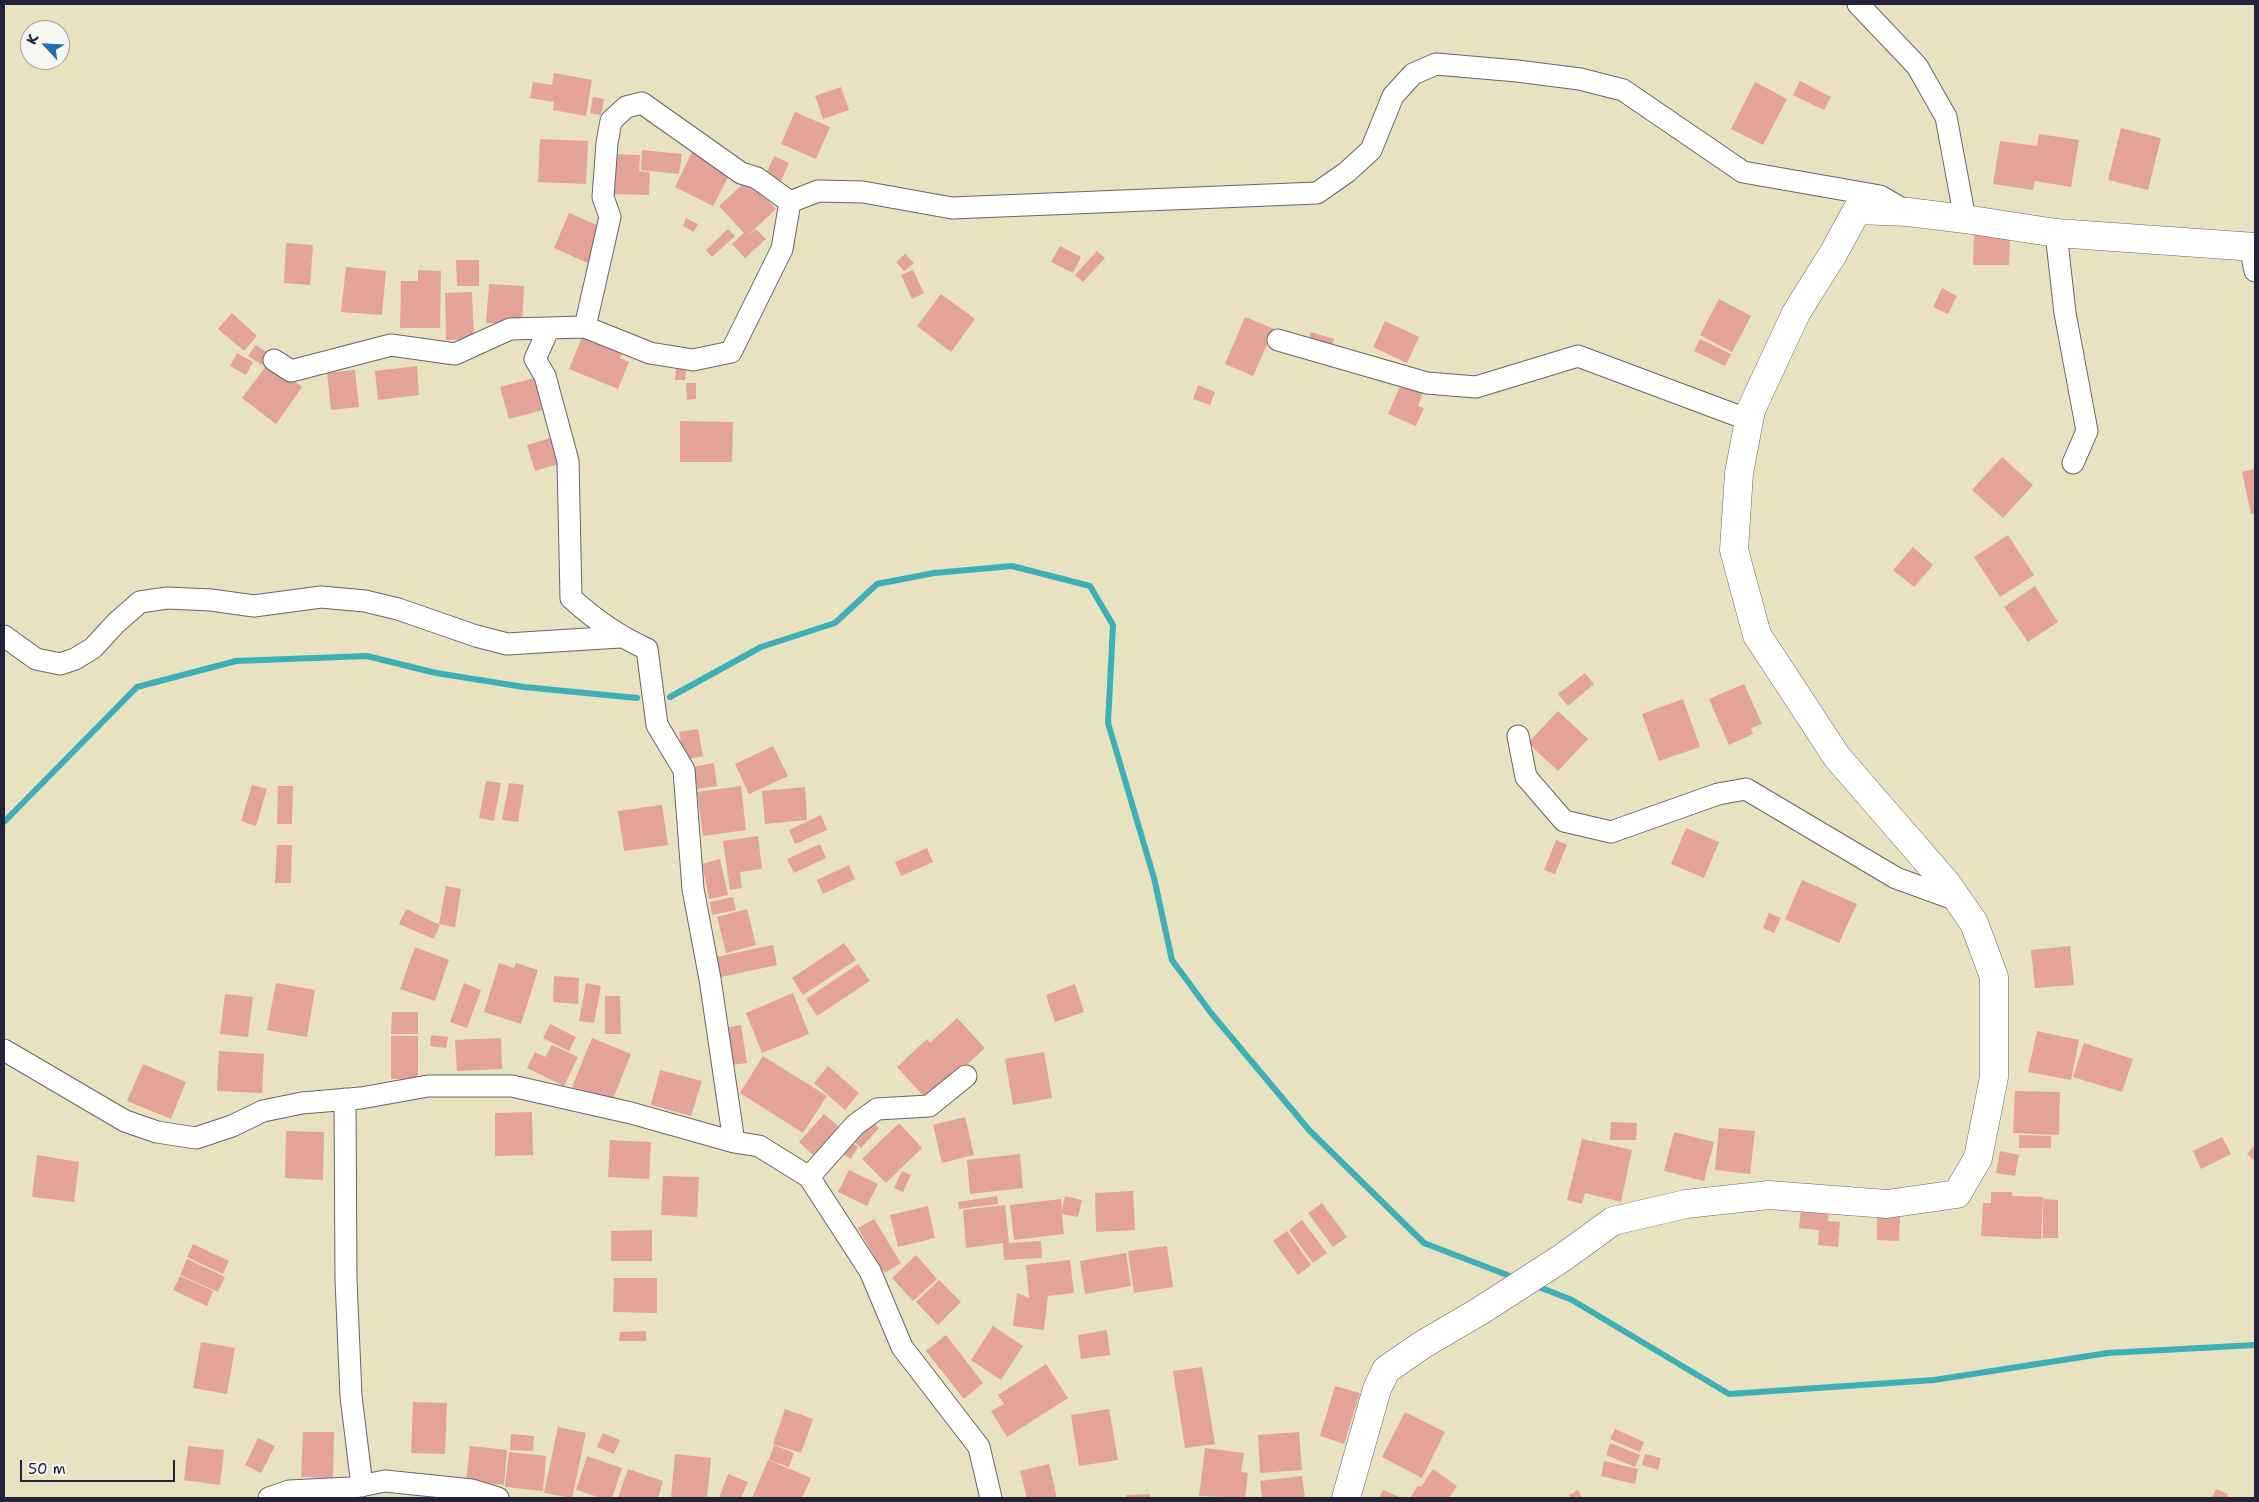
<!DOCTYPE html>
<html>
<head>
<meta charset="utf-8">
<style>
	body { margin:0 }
	#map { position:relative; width:2259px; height:1502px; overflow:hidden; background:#e8e2c1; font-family:"Shantell Sans",sans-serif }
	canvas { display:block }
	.frame { position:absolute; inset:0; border:5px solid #22223b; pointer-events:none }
	.north { position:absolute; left:20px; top:20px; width:50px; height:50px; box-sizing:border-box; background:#f6f6f2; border:1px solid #a1a1a9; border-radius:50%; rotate:295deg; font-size:14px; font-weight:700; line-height:20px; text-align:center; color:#22223b }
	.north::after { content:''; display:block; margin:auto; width:18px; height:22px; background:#1f6fb2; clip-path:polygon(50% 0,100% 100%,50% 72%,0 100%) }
	.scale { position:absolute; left:20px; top:1460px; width:155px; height:22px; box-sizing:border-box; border:2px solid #22223b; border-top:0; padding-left:6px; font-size:15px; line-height:18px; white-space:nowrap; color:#22223b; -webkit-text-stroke:4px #f6f6f2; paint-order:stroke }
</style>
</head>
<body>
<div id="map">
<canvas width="2259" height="1502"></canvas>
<div class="frame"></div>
<div class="north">K</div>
<div class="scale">50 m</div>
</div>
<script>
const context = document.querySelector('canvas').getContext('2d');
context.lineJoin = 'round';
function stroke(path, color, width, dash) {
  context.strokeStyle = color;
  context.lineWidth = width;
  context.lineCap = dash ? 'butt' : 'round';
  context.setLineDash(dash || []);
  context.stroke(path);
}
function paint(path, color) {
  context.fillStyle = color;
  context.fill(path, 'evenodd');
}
stroke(new Path2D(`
	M670,697L761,647L835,623L877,584L934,573L1012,566L1090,586L1113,625L1108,723L1154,878L1172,960L1211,1013L1309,1130L1424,1243L1515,1278
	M4,822L137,687L236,661L367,656L436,673L524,687L637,698
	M1534,1285L1572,1300L1729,1394L1934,1380L2108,1353L2255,1345`), '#3eafb6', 6);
paint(new Path2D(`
	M554,73L592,80L586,116L553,110L554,102L530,98L533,82L552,85Z
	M1800,81L1831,97L1824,110L1793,95Z
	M1755,82L1787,99L1763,145L1731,129Z
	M841,87L849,110L823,119L815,96Z
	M593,97L604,99L601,115L590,113Z
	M795,112L830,127L816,159L781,144Z
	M2121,128L2161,138L2148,190L2108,180Z
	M2039,134L2079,140L2071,187L2035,181L2033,190L1993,184L2000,141L2037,146Z
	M540,139L588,141L586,184L538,182Z
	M642,150L682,154L679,174L641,170Z
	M692,152L731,172L713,206L675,187Z
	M613,154L640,155L639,171L650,172L649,195L611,194Z
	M774,156L789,163L781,181L766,174Z
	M748,179L776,209L746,237L756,229L766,239L745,258L732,244L744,233L719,206Z
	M569,213L606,229L590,264L554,248Z
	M686,218L698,224L694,232L683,226Z
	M728,229L735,236L712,257L706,250Z
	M1974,232L2010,233L2009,265H1973Z
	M286,243L313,245L310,285L284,283Z
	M1060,246L1081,257L1073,273L1051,262Z
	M1097,251L1105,258L1083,282L1075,275Z
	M905,254L914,263L904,271L896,262Z
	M456,260H479V286H457Z
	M346,267L386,271L382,315L341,312Z
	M418,270L441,271L440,328H400L401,281H418Z
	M913,270L924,293L912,299L901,275Z
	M489,284L524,286L522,324L486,323Z
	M1942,288L1957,296L1948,314L1933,307Z
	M472,292L474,339L446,340L445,293Z
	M941,294L975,319L951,352L917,326Z
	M1719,299L1751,316L1732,352L1700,335Z
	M232,313L257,336L244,351L218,329Z
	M1245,317L1274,329L1253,376L1225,364Z
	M1385,321L1419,337L1407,363L1373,347Z
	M1311,332L1334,339L1330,351L1307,344Z
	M582,337L622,354L620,358L629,362L618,389L569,369Z
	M1700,339L1731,354L1725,366L1694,351Z
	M256,345L269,354L262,365L248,356Z
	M237,353L253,362L246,375L230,366Z
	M269,362L302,387L276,424L242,398Z
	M417,366L419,395L378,400L375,371Z
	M676,367L686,368L685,380H675Z
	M355,370L359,407L331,410L327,373Z
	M538,377L546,409L509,419L500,387Z
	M686,383H696V399L687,400Z
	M1401,384L1423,393L1418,406L1424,408L1416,426L1388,414Z
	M1198,385L1215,392L1210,405L1193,399Z
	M680,421L733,422L732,462H680Z
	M554,437L562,463L535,471L527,445Z
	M2002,457L2033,485L2003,518L1972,490Z
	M2255,469V513L2251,514L2242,472Z
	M2008,535L2034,575L2000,597L1974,557Z
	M1913,547L1933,565L1914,587L1893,570Z
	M2035,586L2058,622L2028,642L2004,607Z
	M1585,673L1594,684L1568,706L1558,694Z
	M1744,684L1762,724L1751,728L1753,734L1729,745L1709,699Z
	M1683,699L1700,747L1659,761L1642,714Z
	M1558,711L1588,739L1558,771L1528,743Z
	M698,729L703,756L684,760L679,732Z
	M773,746L788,776L749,794L735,764Z
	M714,763L717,786L697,789L693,767Z
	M486,781L501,783L494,821L479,818Z
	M509,783L524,785L518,822L502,820Z
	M252,785L267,789L256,826L241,821Z
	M278,786H293L292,824H277Z
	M741,786L746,830L703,836L697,792Z
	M805,787L807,820L765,824L762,791Z
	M662,805L668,845L624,851L618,811Z
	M821,815L827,830L795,844L789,830Z
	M1686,828L1719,842L1704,878L1671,864Z
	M758,836L762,869L740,872L742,888L730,890L723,841Z
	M1556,840L1567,845L1555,874L1544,870Z
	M820,844L826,858L794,873L787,859Z
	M277,845H292L291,883H275Z
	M927,848L933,862L901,876L895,862Z
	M720,859L728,895L709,899L702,864Z
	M849,865L855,879L823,894L817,880Z
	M1802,880L1857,904L1839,943L1785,919Z
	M446,886L461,889L455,927L439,924Z
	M733,897L736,910L712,915L710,902Z
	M406,909L440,925L434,939L399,924Z
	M747,909L756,945L726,953L717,917Z
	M1769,913L1781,918L1774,933L1763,928Z
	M844,943L856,960L803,995L792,978Z
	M773,945L777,965L716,978L711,958Z
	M2070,946L2074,985L2035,988L2031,950Z
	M415,947L449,960L435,1001L400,989Z
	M499,963L514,968L516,963L538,970L521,1024L484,1012Z
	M858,964L870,981L817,1016L806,999Z
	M554,976L579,978L578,1004L553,1002Z
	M276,983L315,990L307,1037L267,1030Z
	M464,983L481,990L467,1028L450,1022Z
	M586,983L601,986L594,1023L579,1021Z
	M1075,984L1084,1012L1055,1022L1046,995Z
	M793,993L809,1034L762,1053L746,1013Z
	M225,994L253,997L248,1037L220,1034Z
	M605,996H620L621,1034H605Z
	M392,1012H418V1034H391Z
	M957,1018L985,1048L928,1101L897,1067L927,1039L930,1043Z
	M550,1024L576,1037L569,1051L543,1038Z
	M741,1025L747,1063L732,1065L725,1028Z
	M2037,1031L2079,1040L2071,1080L2028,1072Z
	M431,1035L448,1037L446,1048L430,1046Z
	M391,1036H418V1079H391Z
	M501,1038L502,1069L457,1071L455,1040Z
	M592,1038L631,1054L611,1104L572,1087Z
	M2084,1043L2133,1059L2122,1092L2073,1077Z
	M552,1045L578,1057L564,1086L527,1068L535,1052L545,1057Z
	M219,1051L264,1054L262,1093L217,1091Z
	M1044,1052L1052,1098L1013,1105L1005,1059Z
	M763,1056L827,1096L803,1133L740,1093Z
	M143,1064L186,1082L171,1119L127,1101Z
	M828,1066L859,1093L845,1110L814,1083Z
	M660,1070L702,1081L691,1116L651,1105Z
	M2015,1091L2060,1092L2059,1135L2013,1133Z
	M532,1112L533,1155L495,1156V1113Z
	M824,1114L839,1127L814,1156L799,1142Z
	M965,1117L974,1155L942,1163L933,1125Z
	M869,1119L879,1128L861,1148L851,1139Z
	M1611,1122L1637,1123L1636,1140H1610Z
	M899,1123L922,1148L886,1183L862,1159Z
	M1719,1128L1755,1131L1750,1174L1715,1170Z
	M286,1131L324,1132L323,1180L285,1178Z
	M1674,1132L1714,1142L1704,1181L1664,1171Z
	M2019,1135L2051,1136V1148H2019Z
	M2222,1137L2231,1154L2201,1169L2193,1151Z
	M1582,1139L1632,1150L1621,1202L1585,1193L1582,1204L1567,1200Z
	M610,1140L651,1142L649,1179L608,1177Z
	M849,1141L858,1147L851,1159L841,1153Z
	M2255,1145V1161L2247,1154Z
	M2000,1151L2019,1155L2015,1176L1996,1173Z
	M1020,1154L1023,1188L970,1194L967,1160Z
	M37,1155L79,1162L74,1202L32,1197Z
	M849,1170L878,1184L867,1206L838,1192Z
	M902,1171L911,1175L903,1192L894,1188Z
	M663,1176L699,1177L697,1217L661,1215Z
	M1133,1191L1135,1230L1096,1232L1095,1193Z
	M1991,1192H2012V1196L2043,1197L2041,1239L1981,1236L1983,1203H1991Z
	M997,1196L998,1204L959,1209L958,1202Z
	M1065,1196L1082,1200L1078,1217L1062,1214L1064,1234L1014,1240L1010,1205L1061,1199L1062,1210Z
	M2043,1199L2058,1200V1238H2043Z
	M1322,1203L1347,1237L1333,1247L1308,1213Z
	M1005,1205L1009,1243L1041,1241L1042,1258L1004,1260L1003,1243L966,1248L963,1210Z
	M928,1206L935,1238L898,1247L890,1215Z
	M1801,1209L1829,1212L1828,1221L1840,1222L1838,1247L1818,1245L1819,1230L1799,1228Z
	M1877,1217H1900L1899,1241L1877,1240Z
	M874,1219L901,1263L884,1273L858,1228Z
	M1302,1220L1327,1253L1313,1263L1289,1230Z
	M652,1230V1261H611V1231Z
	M1287,1231L1311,1265L1298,1275L1273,1241Z
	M193,1244L229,1261L223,1274L187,1257Z
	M1167,1246L1173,1287L1134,1293L1128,1251Z
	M1126,1253L1131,1286L1085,1294L1080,1261Z
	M916,1255L937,1279L913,1301L892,1278Z
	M187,1259L225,1277L218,1292L180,1275Z
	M1070,1260L1074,1293L1048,1296L1044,1330L1013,1326L1017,1293L1029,1298L1026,1265Z
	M180,1276L213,1291L207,1306L173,1290Z
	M614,1278H657V1313L613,1312Z
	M939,1280L961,1302L938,1325L916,1302Z
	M993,1326L1023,1346L1001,1380L971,1360Z
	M1107,1330L1110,1355L1081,1359L1078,1335Z
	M646,1331V1341H619L620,1332Z
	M946,1335L983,1383L964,1399L926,1351Z
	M201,1342L235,1348L227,1394L193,1388Z
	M1046,1364L1068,1398L1007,1437L991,1411L1004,1404L998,1395Z
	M1202,1367L1215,1444L1185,1448L1173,1371Z
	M1335,1386L1360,1393L1344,1444L1320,1436Z
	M413,1402L447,1403L445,1454L411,1453Z
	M785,1409L813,1419L801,1453L773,1444Z
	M1109,1409L1118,1460L1079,1466L1071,1415Z
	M1405,1412L1445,1432L1422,1478L1382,1457Z
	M558,1427L586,1433L572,1498L544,1493Z
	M1615,1429L1644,1442L1640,1452L1610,1439Z
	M303,1432H334L333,1478L301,1477Z
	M1299,1432L1302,1470L1260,1473L1258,1435Z
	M603,1433L620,1440L614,1454L597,1447Z
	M511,1434L534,1436L533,1451L510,1450Z
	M258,1438L275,1446L261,1473L245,1465Z
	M1610,1443L1640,1455L1635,1467L1606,1455Z
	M774,1445L794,1453L789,1467L769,1460Z
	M188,1446L224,1450L220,1485L184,1480Z
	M470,1446L507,1450L504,1485L466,1481Z
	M1205,1448L1244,1453L1241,1472L1248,1473L1245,1498L1199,1496Z
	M509,1452L546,1456L543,1491L505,1487Z
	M675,1454L711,1458L707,1498H671Z
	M1645,1454L1661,1458L1658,1470L1642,1465Z
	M587,1456L622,1468L612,1498H601L576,1490Z
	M768,1460L811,1478L802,1498H752Z
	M1604,1461L1638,1469L1635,1484L1601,1476Z
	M1049,1464L1057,1498H1027L1020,1471Z
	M628,1469L663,1481L658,1498H618Z
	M1433,1469L1457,1486L1449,1498H1410L1418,1486L1421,1487Z
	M728,1474L748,1482L741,1498H719Z
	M1302,1476L1305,1498H1262L1260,1481Z
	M2216,1489L2228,1494L2227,1498H2212Z
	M1383,1490L1401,1498H1379Z
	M1578,1490L1582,1498H1571L1569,1495Z
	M1150,1494V1498H1126V1495Z`), '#e3a398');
const street = new Path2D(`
	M1858,4L1917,66L1946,117L1965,219
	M2056,233L2065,313L2087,431L2073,463
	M2250,247L2255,271
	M585,327L610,217L603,197L607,143L611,121L626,107L642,103L741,173L757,178L790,202
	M549,328L535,359L545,376L568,461L571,598C595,620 618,636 647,649L657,725L684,770L693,889L710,979L734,1142
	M1278,340L1427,383L1476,387L1578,356L1749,420
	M274,360L291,371L391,345L455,354L510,329L585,327L650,353L693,360L731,352L782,249L790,202L818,191L863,192L952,208L1317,193L1347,172L1371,150L1393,96L1413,74L1436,64L1517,71L1580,79L1623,90L1743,172L1880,196L1906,211
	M4,636L36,659L60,664L75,659L93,648L116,623L140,602L167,598L211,600L254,606L321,597L365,601L398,609L476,636L507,644L620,637
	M1518,736L1526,777L1564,821L1611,832L1718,794L1746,789L1896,878L1959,901
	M4,1050L125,1121L157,1132L196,1138L232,1126L263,1111L302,1103L361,1098L428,1086H512L631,1113L734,1142L759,1146L809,1177L870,1271L902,1347L979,1447L991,1498
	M345,1099L346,1280L351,1396L362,1486
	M809,1177L855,1125L877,1109L929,1106L966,1076
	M269,1498L289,1491L350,1488L385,1481L472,1490L498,1498`);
const secondary = new Path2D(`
	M1346,1498L1377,1389L1386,1370L1422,1345L1480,1311L1562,1258L1613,1221L1686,1204L1769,1195L1887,1204L1957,1194L1978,1158L1994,1077V977L1974,923L1947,884L1837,757L1757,635L1734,550L1739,473L1751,410L1796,313L1833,254L1857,210L1908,212L1965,219L2056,233L2255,247`);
stroke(street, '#67656a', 23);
stroke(secondary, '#67656a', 29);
stroke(street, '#fff', 21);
stroke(secondary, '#fff', 28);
</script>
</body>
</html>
